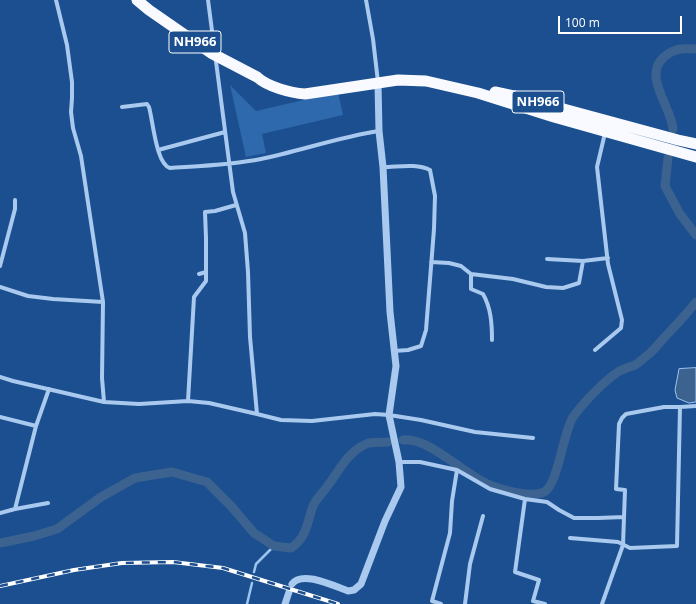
<!DOCTYPE html>
<html>
<head>
<meta charset="utf-8">
<style>
	body { margin:0 }
	#map { position:relative; width:696px; height:604px; overflow:hidden; background:#1b4f8f; font-family:"Open Sans",sans-serif }
	canvas { display:block }
	.scale { position:absolute; left:558px; top:16px; width:124px; height:18px; box-sizing:border-box; border:2px solid #fff; border-top:0; padding-left:5px; font-size:12px; line-height:14px; white-space:nowrap; color:#fff; -webkit-text-stroke:3px #1b4f8f; paint-order:stroke }
</style>
</head>
<body>
<div id="map">
<canvas width="696" height="604"></canvas>
<div class="scale">100 m</div>
</div>
<script>
const context = document.querySelector('canvas').getContext('2d');
context.lineJoin = 'round';
function paint(path, color) {
  context.fillStyle = color;
  context.fill(path, 'evenodd');
}
function stroke(path, color, width, dash) {
  context.strokeStyle = color;
  context.lineWidth = width;
  context.lineCap = dash ? 'butt' : 'round';
  context.setLineDash(dash || []);
  context.stroke(path);
}
function drawText(font, color, halo, rows, align = 'center') {
  context.font = font + ' "Open Sans",sans-serif';
  context.lineWidth = 4;
  context.setLineDash([]);
  context.textBaseline = 'middle';
  context.strokeStyle = halo;
  context.fillStyle = color;
  for (const [text, x, y, turn = 0] of rows) {
    context.save();
    context.translate(x, y);
    context.rotate((+turn || 0) * Math.PI / 180);
    context.textAlign = isNaN(turn) ? turn : align;
    if (halo) context.strokeText(text, 0, 0);
    context.fillText(text, 0, 0);
    context.restore();
  }
}
paint(new Path2D(`
	M230,85L256,111L338,92L343,115L262,134L266,153L246,157Z`), '#2e69ad');
const water = new Path2D(`
	M696,368V402L689,403L677,398L675,390L679,369Z`);
paint(water, '#3c6290');
stroke(water, '#9cc4f0', 1);
stroke(new Path2D(`
	M254,572L256,564L274,546
	M247,604L252,583`), '#9cc4f0', 2.5);
stroke(new Path2D(`
	M673,129C672,108 642,76 664,57C675,48 682,48 696,49
	M668,158L665,186L680,214L696,235
	M403,440C430,437 465,476 490,485C502,490 532,498 544,492C558,485 563,433 573,417C583,403 604,381 618,372C623,369 630,367 635,365C640,362 645,357 649,354C655,349 659,343 664,338C675,326 686,315 696,302
	M0,543L34,536L57,529L101,497L135,478L172,472L207,482L231,506L254,533L274,546L291,548C307,537 307,523 313,506C316,499 322,494 326,488C338,473 346,454 364,445C370,441 381,443 388,442`), '#3c6290', 9);
stroke(new Path2D(`
	M56,0L67,45L72,82V98L71,112L73,128L81,156L103,302
	M208,0L233,192L245,233L248,272L250,337L257,414L281,420L312,421L375,414L389,415L421,420L475,432L533,438
	M366,0L373,39L378,82
	M122,107L147,104L149,107C153,121 156,164 170,168C200,166 231,165 261,159C300,151 339,137 379,131
	M158,150L225,132
	M383,167C398,167 416,163 430,170L435,196L434,229L426,330L421,346L408,350L394,351
	M547,259L583,261
	M431,262L449,263L461,266L471,274V289L483,294C491,308 492,324 492,340
	M0,266L15,209V200
	M199,274L206,272V238L205,212L215,211L236,205
	M471,274L513,279L546,287L563,288L579,283L583,261L608,258
	M0,287L28,296L53,299L103,302L102,378L104,402
	M595,350L621,328L622,320L608,264L597,167L605,133
	M0,377L13,381L104,402L139,404L188,401L209,403L257,414
	M188,401L194,297L206,281V272
	M0,417L36,426
	M399,462H420L457,470L490,489L525,499L547,502L559,510L574,518H598L624,517
	M525,499L515,572L539,580L533,601L545,604
	M15,509L48,503
	M0,513L15,509L36,426L49,389
	M570,538L618,542L630,548L677,546L680,407L696,406
	M441,604L432,601L450,533L452,501L457,470
	M465,604L470,564L483,516
	M602,604L623,545L625,490L616,489L619,424L622,418L626,414L664,407H680`), '#a9c9ee', 4);
stroke(new Path2D(`
	M292,584C302,570 334,586 348,591L354,590L361,584L385,521L401,487L399,462L389,415L396,366L390,312L383,167L379,131L378,83
	M285,604L289,592`), '#a9c9ee', 7);
stroke(new Path2D(`
	M137,0L149,10L211,53L257,77C268,87 291,93 305,94L398,80L426,81L478,93L554,117L696,157
	M495,92L523,98L678,140L696,144`), '#f8faff', 11);
const rail = new Path2D(`
	M0,586L74,570L122,563L173,562L223,568L338,604`);
stroke(rail, '#fff', 4);
stroke(rail, '#1b4f8f', 2.5, [8]);
for (const [x, y, w] of [
	[195,42,52],
	[538,102,52]
]) {
  const box = new Path2D();
  box.roundRect(x - w / 2, y - 11, w, 22, 3);
  context.fillStyle = '#1b4f8f';
  context.fill(box);
  stroke(box, '#fff', 1);
}
drawText('bold 13px', '#fff', null, [
	["NH966",195,42],
	["NH966",538,102]
]);
</script>
</body>
</html>
